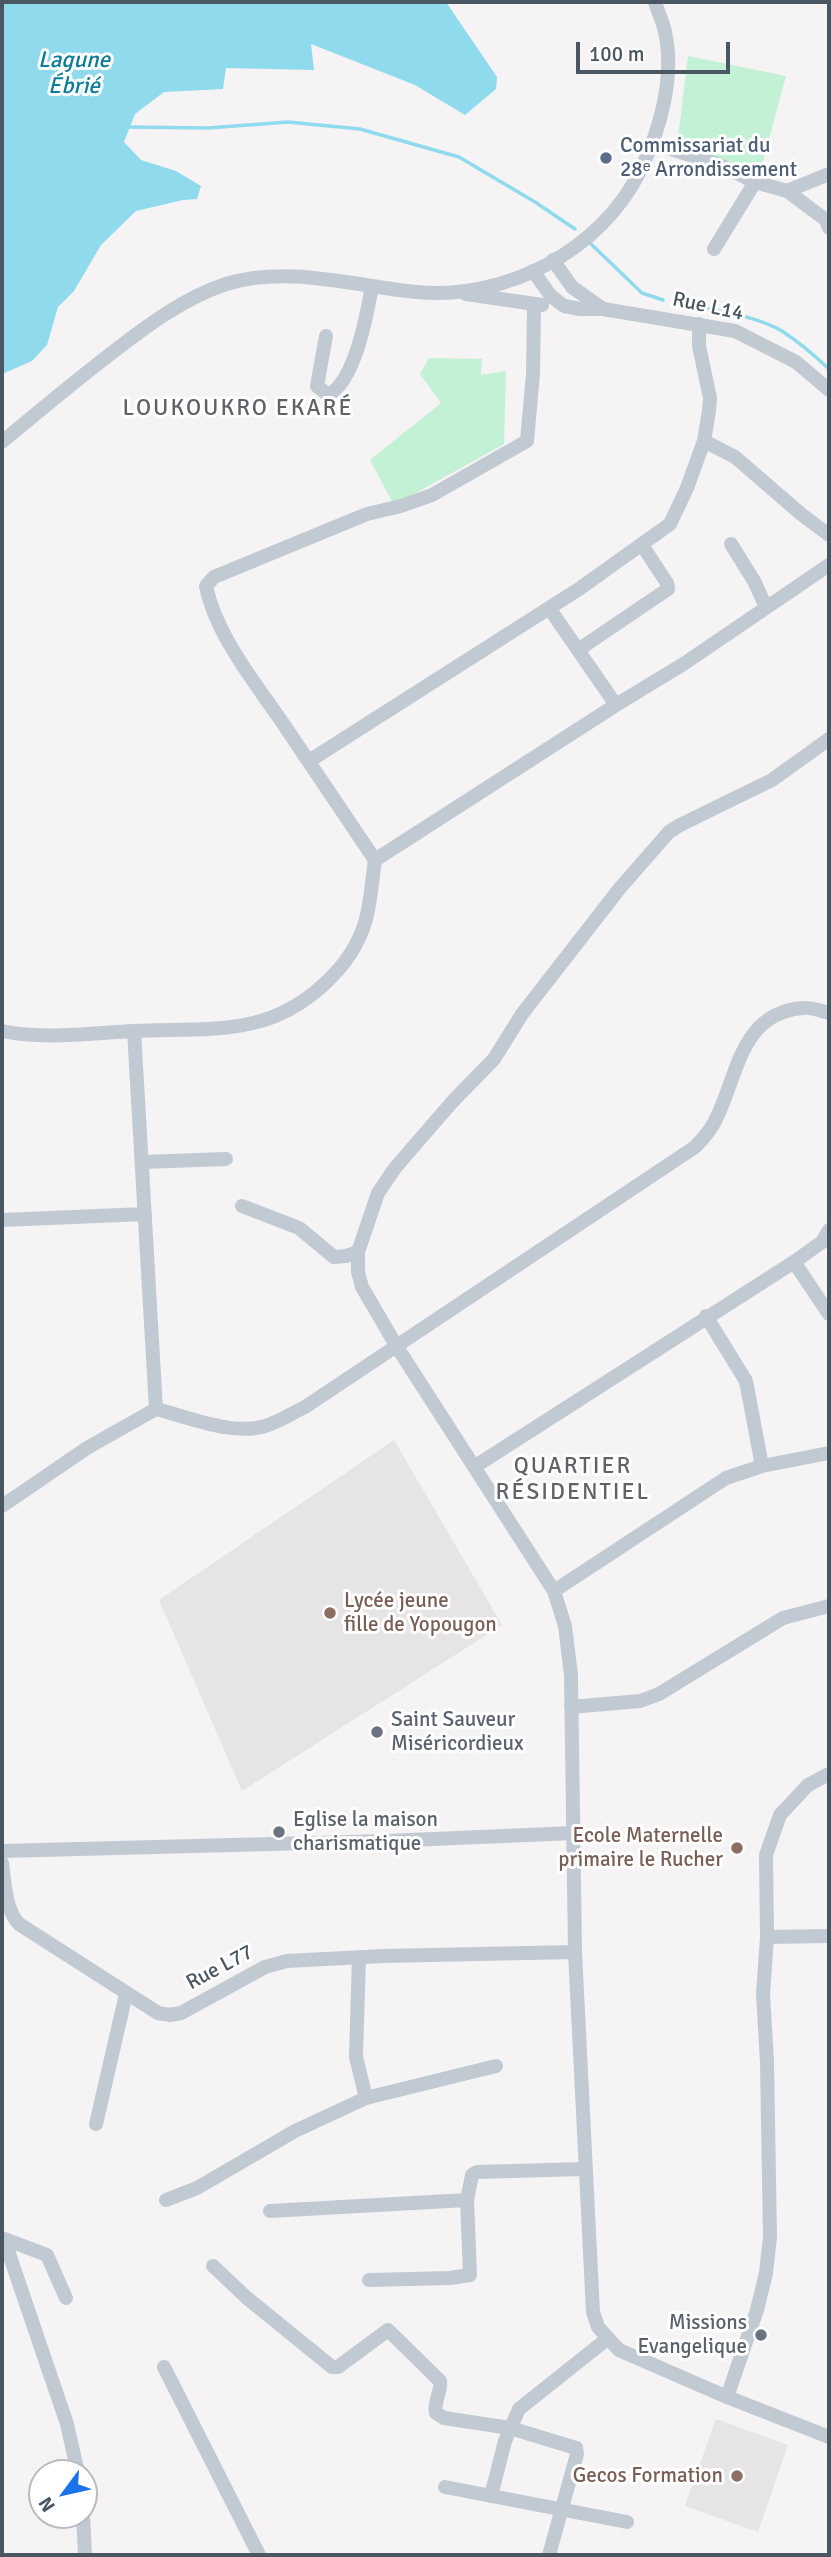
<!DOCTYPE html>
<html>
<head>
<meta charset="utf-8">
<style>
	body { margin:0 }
	#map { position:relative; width:831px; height:2557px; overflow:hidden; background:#f5f3f3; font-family:Signika,sans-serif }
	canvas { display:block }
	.frame { position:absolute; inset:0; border:4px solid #4a5661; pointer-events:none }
	.north { position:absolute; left:28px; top:2459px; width:70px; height:70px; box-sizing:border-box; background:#fff; border:2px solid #b7bbc0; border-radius:50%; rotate:237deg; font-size:19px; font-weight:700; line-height:28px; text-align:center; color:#4a5661 }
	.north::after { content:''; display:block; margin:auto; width:24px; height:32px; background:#1a73e8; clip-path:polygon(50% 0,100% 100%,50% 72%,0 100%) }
	.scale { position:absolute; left:576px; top:42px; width:154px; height:32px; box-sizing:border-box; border:4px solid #4a5661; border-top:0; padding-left:9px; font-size:21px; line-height:24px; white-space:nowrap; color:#4a5661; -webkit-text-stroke:5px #fff; paint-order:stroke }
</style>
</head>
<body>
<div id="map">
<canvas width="831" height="2557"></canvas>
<div class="frame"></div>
<div class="north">N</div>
<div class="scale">100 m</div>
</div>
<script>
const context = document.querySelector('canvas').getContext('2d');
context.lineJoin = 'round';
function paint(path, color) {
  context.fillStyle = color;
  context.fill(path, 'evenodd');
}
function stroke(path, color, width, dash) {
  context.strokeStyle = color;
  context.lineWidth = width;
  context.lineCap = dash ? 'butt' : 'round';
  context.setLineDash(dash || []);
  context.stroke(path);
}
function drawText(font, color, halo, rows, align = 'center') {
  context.font = font + ' Signika,sans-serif';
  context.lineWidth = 6;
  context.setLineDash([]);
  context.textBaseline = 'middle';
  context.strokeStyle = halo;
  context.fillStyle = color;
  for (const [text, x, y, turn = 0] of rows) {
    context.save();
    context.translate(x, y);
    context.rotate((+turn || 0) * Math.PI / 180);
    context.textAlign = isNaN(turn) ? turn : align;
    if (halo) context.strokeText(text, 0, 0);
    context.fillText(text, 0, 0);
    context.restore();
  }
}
paint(new Path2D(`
	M394,1440L502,1625L242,1791L159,1600Z
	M716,2419L788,2445L758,2532L685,2506Z`), '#e6e4e5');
paint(new Path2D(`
	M688,56L786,76L760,173L677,146Z
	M429,358L482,359L481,375L506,371L504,444L394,505L370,460L441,403L420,374Z`), '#c3f1d5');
paint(new Path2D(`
	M2,2H446L497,77L496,89L465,115L415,85L311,44L314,70L226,68L223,89L164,92L135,114L124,142L141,160L176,171L201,186L197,199L183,200L136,211L101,245L74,291L58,307L47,345L32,361L2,374Z`), '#90daee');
stroke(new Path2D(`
	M126,127L208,128L288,122L360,129L459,157L535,202L575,229
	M591,244L642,293L663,300
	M693,305C720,311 758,317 782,331C799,342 814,355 829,369`), '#90daee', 3.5);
stroke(new Path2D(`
	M653,143L720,165L755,182L787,191L826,220L829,228
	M787,191L829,174
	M714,249L755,182
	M553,260L572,287L603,309
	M533,271L551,296L564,306L580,309H603L735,331L796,362L829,390
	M466,294L542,305
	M326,336L317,386L328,395C355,382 367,314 372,286
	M704,441L735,457L801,514L829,535
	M2,442C39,411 75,381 113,352C148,325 184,298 226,284C288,265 354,286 416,292C504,301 601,251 640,171C660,131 675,77 665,32C663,22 658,12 655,2
	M731,544L754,581L766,607
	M549,608L616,705
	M578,650L668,589L667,583L642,545
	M829,739L772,780L680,825L669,832L620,888L522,1014L494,1059L453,1101L395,1168L378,1193L358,1252V1272L362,1287L397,1347L554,1591L565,1626L571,1675L575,1952L593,2312L598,2327L619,2350L727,2397L829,2437
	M309,761L579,589L670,524L687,488L704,441L709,411L710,398L699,346V324
	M375,860L616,705L685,663L829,565
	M2,1031C46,1040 90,1033 135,1031C174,1029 215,1032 253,1023C302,1012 353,968 366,919C371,900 372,880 375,860C344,814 313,768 282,722C254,681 216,635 206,586L214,577L367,514L401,506L432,495L527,441L533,374L534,305
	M134,1031L156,1409
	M143,1162L226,1159
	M242,1206L299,1228L334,1257L346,1256L358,1252
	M2,1220L145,1214
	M794,1262L829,1314
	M706,1316L746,1381L762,1466
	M474,1467L794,1262L822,1242L829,1230
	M2,1506L87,1448L156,1409C188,1417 233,1436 265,1426C279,1422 292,1413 305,1407L695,1147C703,1139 710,1131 715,1121C738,1077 739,1013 803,1008C811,1007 821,1011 829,1013
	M554,1591L726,1478L762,1466L829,1453
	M571,1707L640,1701L659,1694L783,1618L829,1606
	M2,1851L386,1841L574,1833
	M2,1863C5,1883 5,1909 19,1924L158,2013L170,2015L181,2013L265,1967L287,1961L383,1956L575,1952
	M767,1937L829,1936
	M359,1957L356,2057L366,2098L496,2066
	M96,2124L126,1994
	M166,2200L197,2188L295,2131L366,2098
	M270,2211L467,2200L472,2175L477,2172L584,2169
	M2,2238L47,2255L66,2298
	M4,2239L67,2424L78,2473
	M213,2266L247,2298L332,2367H338L388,2330L440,2381C442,2392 433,2401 436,2413L444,2418L510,2428L576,2448L577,2454L549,2555
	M369,2280L450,2278L470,2275L467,2200
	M164,2367L259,2555
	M727,2397L757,2310L766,2273L770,2237L767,2062L763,1994L767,1937L766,1855L780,1815L808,1785L829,1774
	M445,2487L627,2522
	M491,2496L505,2441L519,2409L607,2339
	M83,2515L85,2555`), '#c1cad2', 14);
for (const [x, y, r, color] of [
	[606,158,7,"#5c6f8a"],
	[330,1613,7,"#8d6e63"],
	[377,1732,7,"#6b7280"],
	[279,1832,7,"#6b7280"],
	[737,1848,7,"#8d6e63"],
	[761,2335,7,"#6b7280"],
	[737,2476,7,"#8d6e63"]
]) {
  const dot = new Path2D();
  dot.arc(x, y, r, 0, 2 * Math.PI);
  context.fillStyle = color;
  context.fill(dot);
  stroke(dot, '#fff', 2.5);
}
drawText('21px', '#4e5e75', '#fff', [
	["Commissariat du",620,146],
	["28ᵉ Arrondissement",620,170]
], 'left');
drawText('21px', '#4a5661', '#fff', [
	["Rue L14",708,307,12],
	["Rue L77",220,1968,-28]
]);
drawText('21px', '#785e54', '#fff', [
	["Lycée jeune",344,1601,"left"],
	["fille de Yopougon",344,1625,"left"],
	["Ecole Maternelle",723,1836],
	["primaire le Rucher",723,1860],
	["Gecos Formation",723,2476]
], 'right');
drawText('21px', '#5b616d', '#fff', [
	["Saint Sauveur",391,1720],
	["Miséricordieux",391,1744],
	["Eglise la maison",293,1820],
	["charismatique",293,1844],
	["Missions",747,2323,"right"],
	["Evangelique",747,2347,"right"]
], 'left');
drawText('italic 23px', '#0c7c9b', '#fff', [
	["Lagune",74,61],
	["Ébrié",74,87]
]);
context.letterSpacing = '2px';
drawText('23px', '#5f6368', '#fff', [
	["LOUKOUKRO EKARÉ",238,409],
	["QUARTIER",573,1467],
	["RÉSIDENTIEL",573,1493]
]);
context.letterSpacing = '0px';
</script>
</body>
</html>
